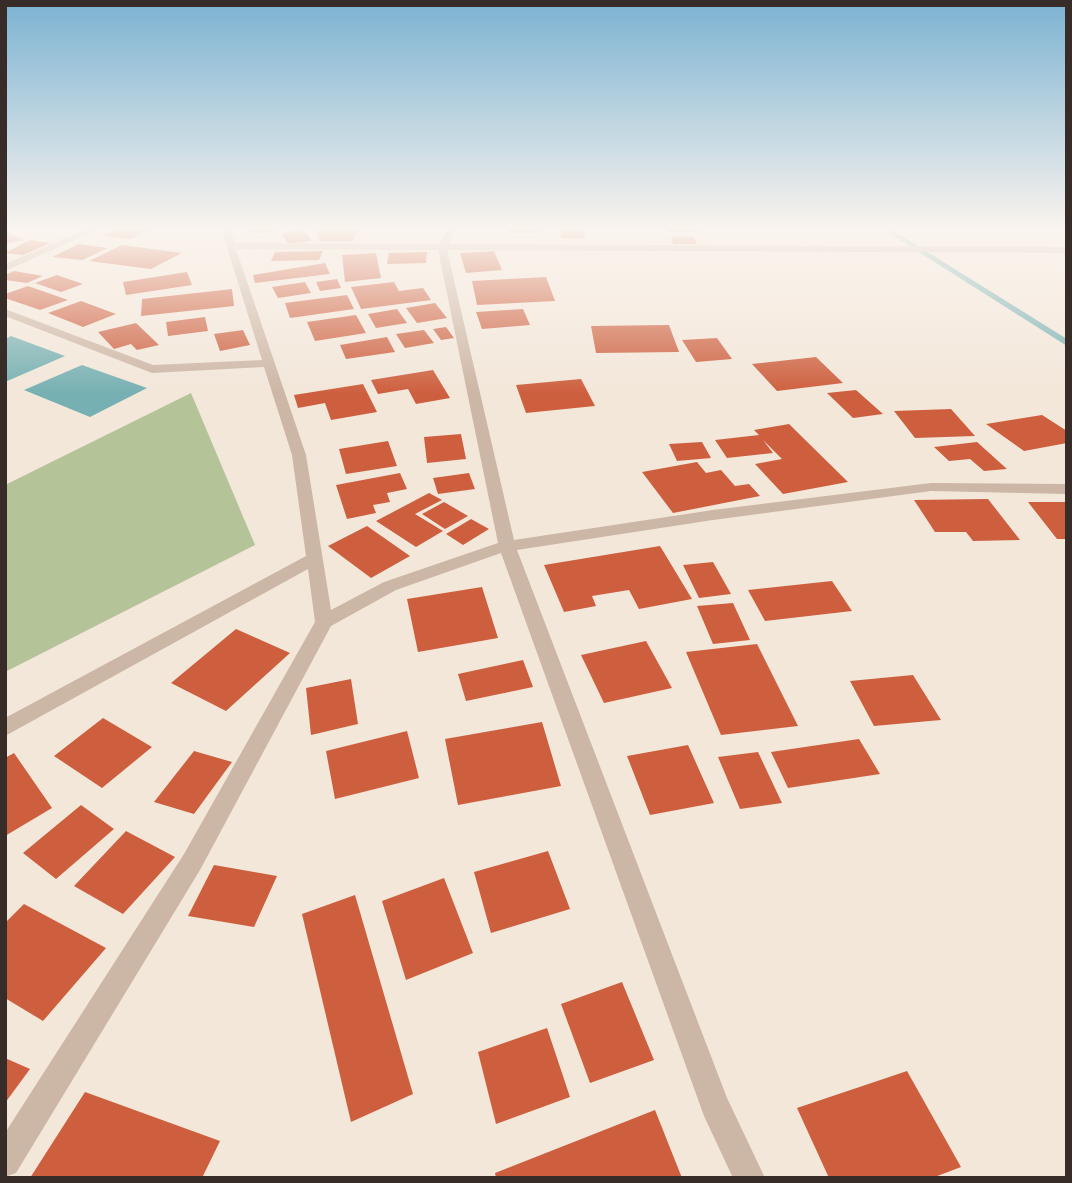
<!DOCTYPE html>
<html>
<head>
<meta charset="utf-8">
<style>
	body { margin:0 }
	#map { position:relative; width:1072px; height:1183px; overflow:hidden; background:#f3e7da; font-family:"Fira Sans",sans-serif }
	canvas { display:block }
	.frame { position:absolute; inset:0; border:7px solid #372c27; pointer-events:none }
</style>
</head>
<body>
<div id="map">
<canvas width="1072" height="1183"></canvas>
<div class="frame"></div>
</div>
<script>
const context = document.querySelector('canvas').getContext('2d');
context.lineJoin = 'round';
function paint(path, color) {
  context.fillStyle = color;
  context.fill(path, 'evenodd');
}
paint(new Path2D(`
	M191,393L255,545L5,672V485Z`), '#b5c399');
paint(new Path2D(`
	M11,336L65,356L5,382V339Z
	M82,365L147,388L90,417L24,390Z`), '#77b0b2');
paint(new Path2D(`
	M881,228H889L1067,339V346Z`), '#77b0b2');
paint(new Path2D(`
	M117,228H148L153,229L130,239L102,235Z
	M248,228H280V230L251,234Z
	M509,228H540V233H509Z
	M561,228H584L585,238H561Z
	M666,228H698L700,232H668Z
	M305,230L312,241L288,244L281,233Z
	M316,230H358L352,241H320Z
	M5,231L23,240L5,244Z
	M671,237H694L697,244H673Z
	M30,240L51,243L23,255L5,253Z
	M79,244L108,248L82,260L52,257Z
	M122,245L182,253L151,269L89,261Z
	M323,251L319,260L271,261L275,252Z
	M494,251L502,270L466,273L460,253Z
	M427,252L426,263L387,264L389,253Z
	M376,253L381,278L345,282L342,255Z
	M325,263L330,274L255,283L253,275Z
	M14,271L43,276L27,283L5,280V275Z
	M187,272L192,285L126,295L123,282Z
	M57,275L83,284L61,292L35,283Z
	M546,277L555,301L477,305L472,281Z
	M337,279L341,288L320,291L316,282Z
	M305,282L311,293L278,298L272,287Z
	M394,282L399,291L423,288L431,300L361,309L351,287Z
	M28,286L68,300L40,310L5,298V294Z
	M232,289L234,306L141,316L142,299Z
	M347,295L354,309L290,318L285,303Z
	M81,301L116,314L83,327L48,313Z
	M435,303L447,318L417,323L406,308Z
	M397,309L407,323L376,328L368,314Z
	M523,309L530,325L482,329L476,312Z
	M356,315L366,333L315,341L307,322Z
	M205,317L208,331L168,336L166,322Z
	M136,323L159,345L137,350L131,344L114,349L98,332Z
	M669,325L679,352L596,353L591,326Z
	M446,327L454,338L441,340L433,329Z
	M243,330L250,345L220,351L214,334Z
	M424,330L434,343L405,348L396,334Z
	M387,337L395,352L346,359L340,345Z
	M717,338L732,359L696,362L682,340Z
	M816,357L843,383L777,391L752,364Z
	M433,370L450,398L416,404L408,389L378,394L371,380Z
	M581,379L595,406L526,413L516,385Z
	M363,384L377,412L331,420L325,403L298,408L294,395Z
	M856,390L883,414L853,418L827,393Z
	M951,409L975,436L915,438L894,411Z
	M1042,415L1067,431V443L1024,451L986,424Z
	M789,424L848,482L783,494L755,464L782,459L763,440L773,453L727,458L715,440L759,435L754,430Z
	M461,434L466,459L427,463L424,437Z
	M388,441L397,466L346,474L339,449Z
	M702,442L711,458L677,461L669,444Z
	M977,442L1007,469L984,471L970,459L949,461L934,447Z
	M697,462L706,473L721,470L735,486L749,484L760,496L673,513L642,472Z
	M400,473L407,489L387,493L390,502L373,505L376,513L347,519L336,485Z
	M469,473L475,489L438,494L433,478Z
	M429,493L442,500L415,514L443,531L416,547L376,521Z
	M988,499L1020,540L973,541L966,532H935L914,500Z
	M444,502L468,516L445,529L422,514Z
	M1028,502H1067V539H1057Z
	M471,519L489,529L463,545L446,534Z
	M367,526L410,556L371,578L328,546Z
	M660,546L692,599L639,609L629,590L592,596L596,606L564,612L544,565Z
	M713,562L731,594L699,598L683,565Z
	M832,581L852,611L765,621L748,590Z
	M482,587L498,638L418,652L407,599Z
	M733,603L750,640L713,644L697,606Z
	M236,629L290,653L226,711L171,683Z
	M646,641L672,688L604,703L581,655Z
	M757,644L798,726L721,735L686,652Z
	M523,660L533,687L466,701L458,674Z
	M913,675L941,720L874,726L850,681Z
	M351,679L358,724L311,735L306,688Z
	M103,718L152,747L102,788L54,756Z
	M542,722L561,786L458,805L445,739Z
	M407,731L419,778L335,799L326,751Z
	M859,739L880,774L788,788L771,752Z
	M688,745L714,803L650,815L627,756Z
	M194,751L232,762L194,814L154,802Z
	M758,752L782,803L740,809L718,757Z
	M14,753L52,808L5,836V758Z
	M81,805L114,829L56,879L23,853Z
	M126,831L175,857L123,914L74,886Z
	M548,851L570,909L491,933L474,872Z
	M214,865L277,876L254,927L188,916Z
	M444,878L473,953L406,980L382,901Z
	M355,895L413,1094L351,1122L302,914Z
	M24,904L106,948L43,1021L5,998V923Z
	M622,982L654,1060L590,1083L561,1004Z
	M547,1028L570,1097L496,1124L478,1052Z
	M5,1058L30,1069L5,1103Z
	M907,1071L961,1167L932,1178H829L797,1108Z
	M85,1092L220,1141L202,1178H30Z
	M655,1110L682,1178H496L495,1173Z`), '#cd5f3e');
paint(new Path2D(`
	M90,228H102L5,271V264Z
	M221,228H230L235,243L440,244L447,228H456L449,244L1067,247V253L447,250L514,540L713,510L931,483L1067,484V494L931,491L713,520L517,550L727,1098L765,1178H733L704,1116L501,553L396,590L331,626L200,870L16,1173L5,1177V1133L184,854L315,622L308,569L5,736V718L306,556L292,455L264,367L152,373L5,316V309L153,365L262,360ZM236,249L438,250L498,543L384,582L331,610L306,455Z`), '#ccb6a5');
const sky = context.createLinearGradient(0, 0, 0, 394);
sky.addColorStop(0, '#7bb2d2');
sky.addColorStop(0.58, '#faf4ee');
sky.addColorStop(1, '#faf4ee00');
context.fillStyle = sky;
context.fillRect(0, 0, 1072, 394);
</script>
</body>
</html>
